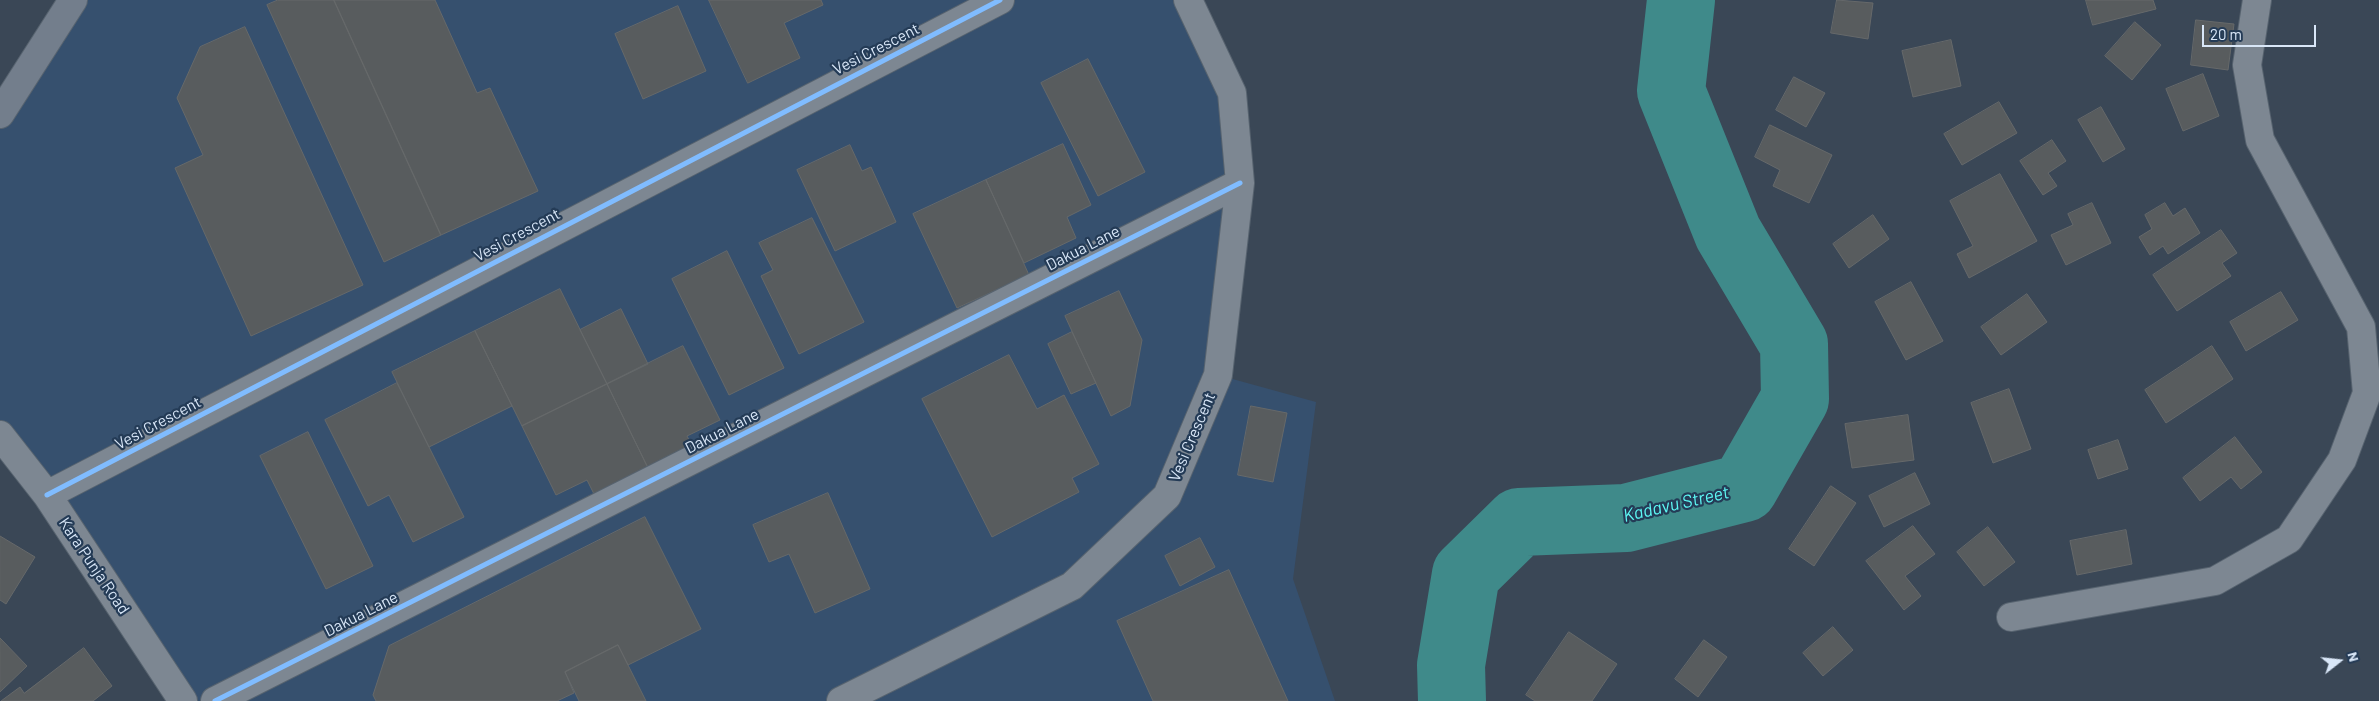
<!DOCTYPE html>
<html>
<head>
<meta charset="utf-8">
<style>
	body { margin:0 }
	#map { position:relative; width:2379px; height:701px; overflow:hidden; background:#3a4756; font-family:Barlow,sans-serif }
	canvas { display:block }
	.north { position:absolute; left:2314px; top:636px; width:50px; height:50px; -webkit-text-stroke:4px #243b56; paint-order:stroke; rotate:74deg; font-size:14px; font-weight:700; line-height:20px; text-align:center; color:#d9e7f8 }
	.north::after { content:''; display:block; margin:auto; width:18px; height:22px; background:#d9e7f8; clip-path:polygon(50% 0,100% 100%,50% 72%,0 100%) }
	.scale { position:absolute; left:2202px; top:25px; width:114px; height:22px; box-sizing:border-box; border:2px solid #d9e7f8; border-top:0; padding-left:6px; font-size:15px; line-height:18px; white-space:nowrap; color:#d9e7f8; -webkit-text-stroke:4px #243b56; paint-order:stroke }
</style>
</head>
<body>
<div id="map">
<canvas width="2379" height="701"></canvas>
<div class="north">N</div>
<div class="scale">20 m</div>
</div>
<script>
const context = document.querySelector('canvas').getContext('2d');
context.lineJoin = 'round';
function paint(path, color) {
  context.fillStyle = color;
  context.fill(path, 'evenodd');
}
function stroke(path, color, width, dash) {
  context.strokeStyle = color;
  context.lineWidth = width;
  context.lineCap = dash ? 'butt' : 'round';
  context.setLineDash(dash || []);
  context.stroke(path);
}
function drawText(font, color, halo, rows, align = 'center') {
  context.font = font + ' Barlow,sans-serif';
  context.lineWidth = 4.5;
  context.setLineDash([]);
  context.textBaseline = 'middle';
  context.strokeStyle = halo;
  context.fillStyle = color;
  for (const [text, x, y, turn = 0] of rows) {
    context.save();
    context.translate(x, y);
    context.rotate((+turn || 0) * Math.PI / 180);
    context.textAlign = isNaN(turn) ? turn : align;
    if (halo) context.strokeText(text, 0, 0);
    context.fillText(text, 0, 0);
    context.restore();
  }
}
paint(new Path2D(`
	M73,0H1188L1232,93L1218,375L1316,402L1293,579L1335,701H183L0,436V114Z`), '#36506e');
stroke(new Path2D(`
	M1452,701L1451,665L1466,574L1519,522L1626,518L1744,488L1795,399L1794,344L1728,233L1671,91L1681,0`), '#3f8a8a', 68);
const building = new Path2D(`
	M278,0H334L441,235L384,262L267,5Z
	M334,0H435L477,93L490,88L538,191L441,235Z
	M709,0H821L823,5L784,23L800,58L748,83Z
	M1837,0L1873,3L1868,39L1831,33Z
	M2086,0H2153L2156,9L2093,25Z
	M678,6L706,71L643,99L615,34Z
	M2196,20L2234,24L2228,70L2191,65Z
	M2135,22L2161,45L2132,80L2105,56Z
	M245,27L363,285L251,336L175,168L203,155L177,98L200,47Z
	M1951,40L1961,86L1913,97L1902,51Z
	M1088,59L1145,172L1098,196L1041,83Z
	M2203,74L2219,116L2183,131L2166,89Z
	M1794,77L1825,93L1806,127L1776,110Z
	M1999,102L2017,133L1962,165L1944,134Z
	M2101,107L2125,149L2103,162L2078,120Z
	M1770,125L1832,155L1809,203L1773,186L1780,170L1755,157Z
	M2052,140L2066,161L2048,173L2057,186L2043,195L2020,161Z
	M1063,144L1091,205L1067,217L1076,238L1024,263L986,180Z
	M850,145L862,171L871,167L896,222L835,251L797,170Z
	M2000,174L2037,241L1969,278L1957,254L1973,246L1950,201Z
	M986,180L1029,275L957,308L913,214Z
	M2092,203L2111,243L2066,265L2051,235L2073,225L2068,214Z
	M2165,203L2173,216L2185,208L2200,233L2168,254L2163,246L2150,255L2139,237L2152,229L2145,215Z
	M1873,215L1889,239L1849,268L1833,244Z
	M812,218L864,322L799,354L761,276L773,270L759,243Z
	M2221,230L2237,253L2222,263L2231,276L2177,311L2153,275Z
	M727,251L784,368L729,395L672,279Z
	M1911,282L1943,341L1906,360L1875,302Z
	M560,289L607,384L522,426L475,331Z
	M1119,291L1142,340L1130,406L1111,416L1065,316Z
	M2281,292L2298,320L2246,351L2230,322Z
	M2027,294L2047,322L2001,355L1981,327Z
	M621,309L648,364L607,384L580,330Z
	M475,331L512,406L429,447L392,372Z
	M1072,332L1096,383L1071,394L1048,344Z
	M683,346L720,420L687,436L692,446L648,468L607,384Z
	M2212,346L2233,379L2166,423L2145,390Z
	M1009,355L1037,409L1064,395L1099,464L1072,478L1079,492L992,537L922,399Z
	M397,383L464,517L413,542L389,495L368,506L325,420Z
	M607,384L648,468L594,494L587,480L556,495L522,426Z
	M2009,389L2031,449L1993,463L1971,403Z
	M1251,406L1287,413L1273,482L1238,475Z
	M1908,415L1914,460L1852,468L1845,424Z
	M308,432L373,566L326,589L260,456Z
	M2235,437L2262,472L2241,489L2231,477L2200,501L2183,478Z
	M2118,440L2128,469L2098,479L2088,450Z
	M1915,473L1930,504L1884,527L1869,496Z
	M1831,486L1856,503L1814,566L1789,549Z
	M828,493L870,589L815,613L789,554L769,562L753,525Z
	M645,517L701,629L628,665L618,645L565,672L574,693L557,701H376L373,695L389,646Z
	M1913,526L1935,554L1905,576L1921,596L1904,610L1866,561Z
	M1988,527L2015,562L1984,586L1957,552Z
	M2126,530L2132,564L2077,575L2070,541Z
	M0,536L35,557L6,604L0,600Z
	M1200,538L1215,567L1180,586L1165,556Z
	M1229,570L1288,701H1153L1117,621Z
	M1833,627L1853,650L1823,676L1803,653Z
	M1569,632L1617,664L1592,701H1535L1526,695Z
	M0,638L27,666L0,692Z
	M1704,640L1727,657L1698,697L1675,679Z
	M618,645L646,701H579L565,672Z
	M84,648L112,686L93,701H1L20,687L24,693Z`);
paint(building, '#585c5e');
stroke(building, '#66696a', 1);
const street = new Path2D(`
	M0,435L47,495L183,701
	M47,495L1000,0
	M2011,617L2215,581L2289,539L2342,460L2367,393L2361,327L2260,140L2247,65L2257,0
	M215,701L1240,183
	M841,701L1072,586L1167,496L1218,375L1240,183L1232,93L1188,0`);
const secondary = new Path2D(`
	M0,114L73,0`);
stroke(street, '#57636f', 30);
stroke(secondary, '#57636f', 30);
stroke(street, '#7d8792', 28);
stroke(secondary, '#737e8c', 28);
stroke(new Path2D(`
	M47,495L1000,0
	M215,701L1240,183`), '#80bcff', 5);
drawText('16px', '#d9e7f8', '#243b56', [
	["Vesi Crescent",876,49,-27],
	["Vesi Crescent",517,235,-28],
	["Dakua Lane",1083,248,-27],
	["Vesi Crescent",158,423,-28],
	["Dakua Lane",722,431,-27],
	["Vesi Crescent",1192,437,-67],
	["Kara Punja Road",94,566,56],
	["Dakua Lane",361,614,-27]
]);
drawText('italic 18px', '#5df8f4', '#243b56', [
	["Kadavu Street",1676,504,-13]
]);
</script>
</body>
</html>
